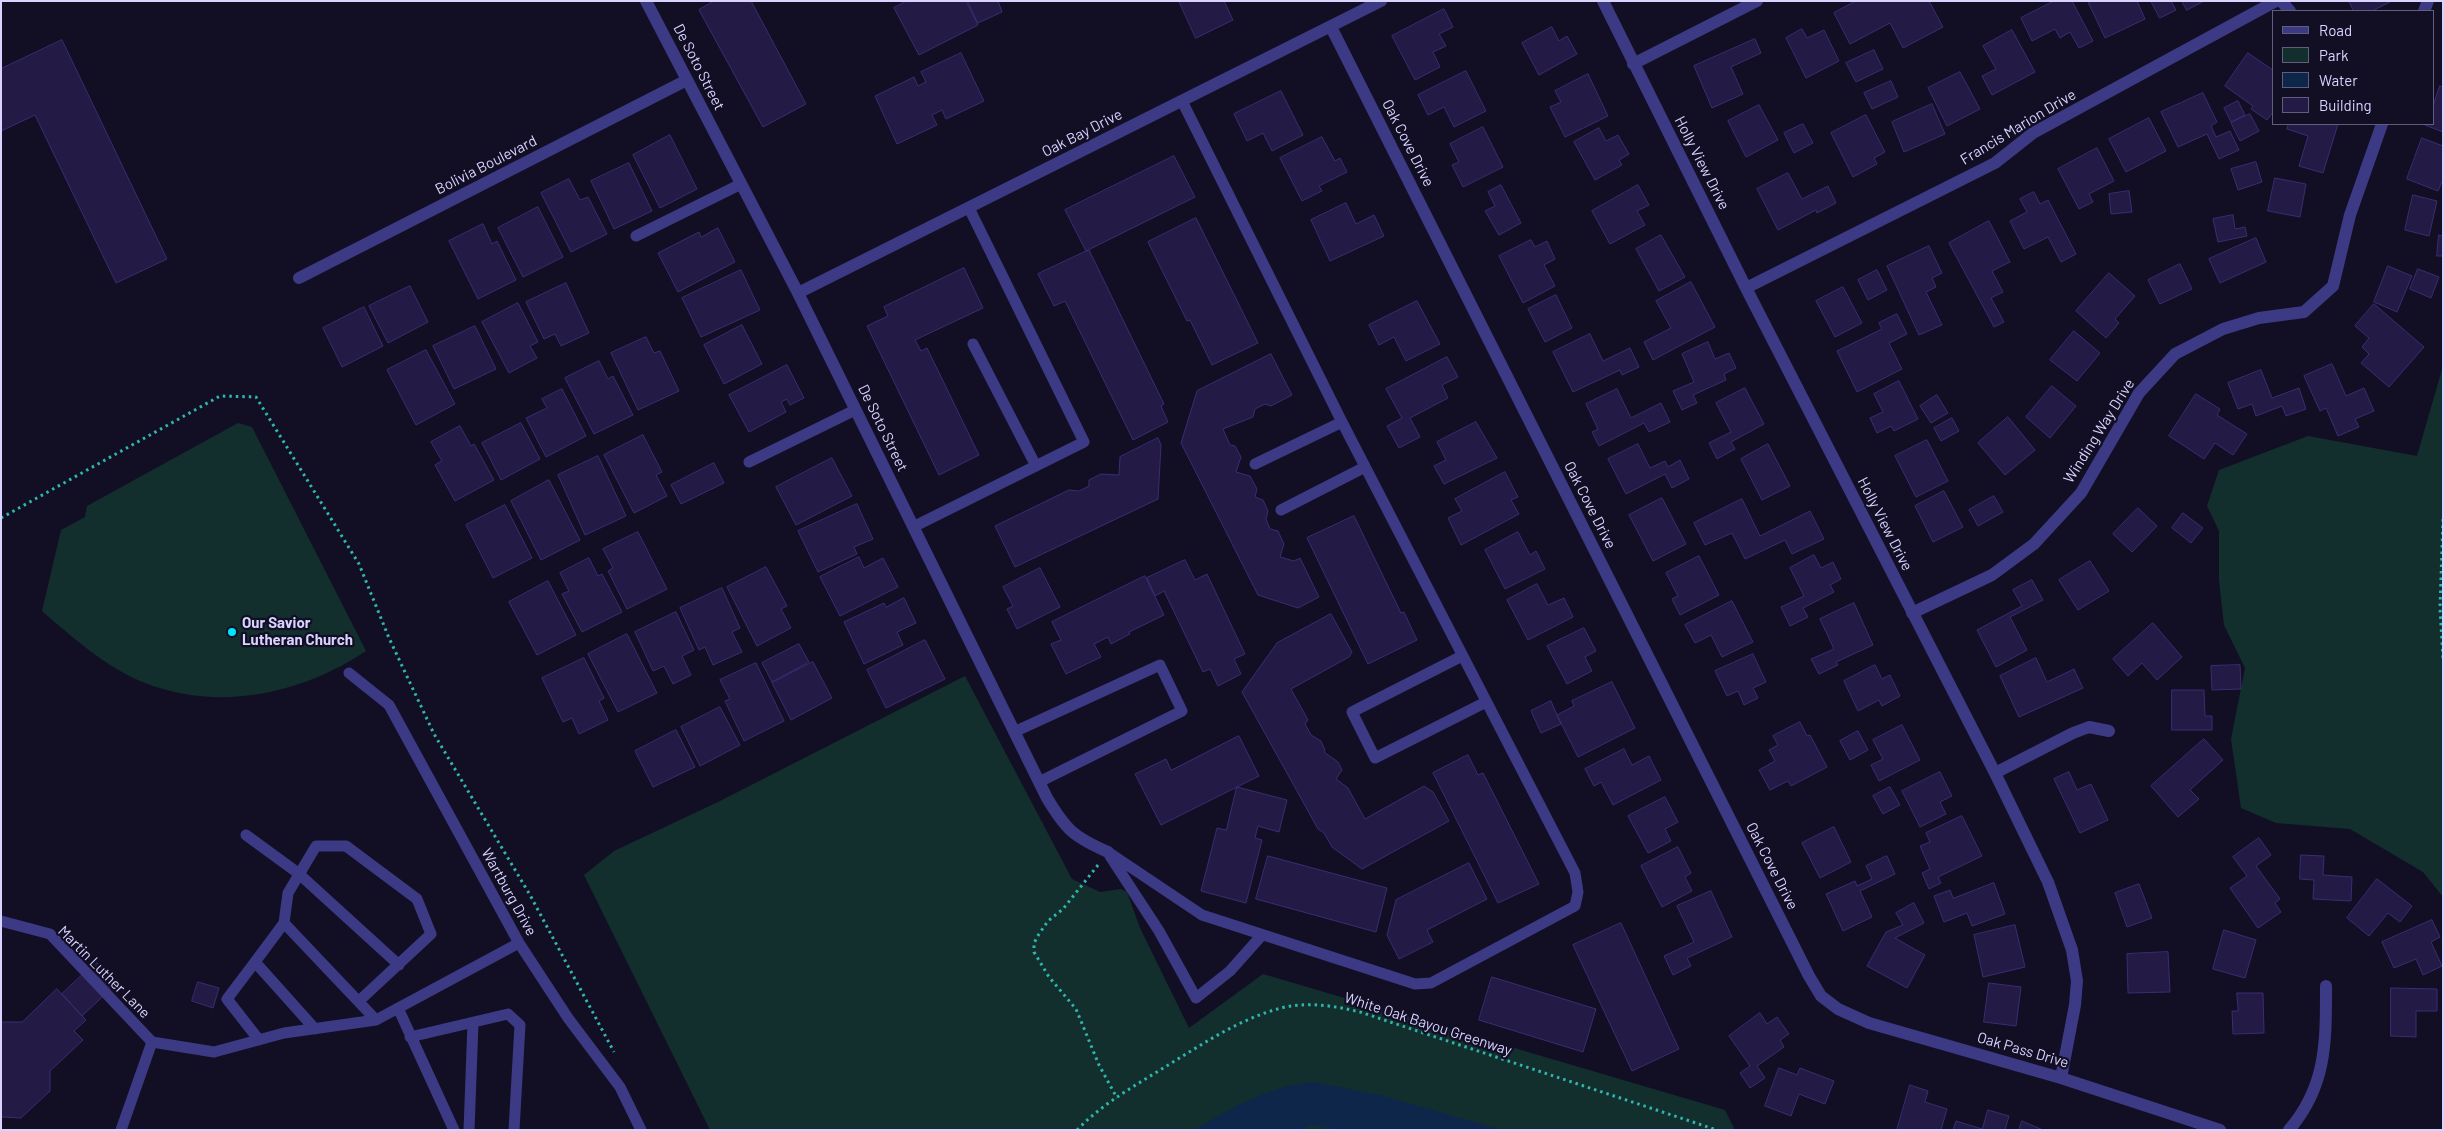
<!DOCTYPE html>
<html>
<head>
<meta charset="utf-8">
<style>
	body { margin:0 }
	#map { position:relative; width:2444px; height:1131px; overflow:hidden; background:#120f25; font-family:Barlow,sans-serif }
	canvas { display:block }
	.frame { position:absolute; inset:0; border:2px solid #d8d3ff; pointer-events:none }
	.legend { position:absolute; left:2272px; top:10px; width:162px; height:115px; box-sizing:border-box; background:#120f25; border:1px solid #615d7c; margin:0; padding:6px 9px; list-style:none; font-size:15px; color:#d8d3ff }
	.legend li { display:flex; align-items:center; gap:10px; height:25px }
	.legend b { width:25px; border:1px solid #615d7c }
</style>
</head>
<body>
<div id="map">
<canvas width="2444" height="1131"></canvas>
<div class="frame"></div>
<ul class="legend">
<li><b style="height:6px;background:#3c3a84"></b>Road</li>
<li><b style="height:14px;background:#122f2e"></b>Park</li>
<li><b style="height:14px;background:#0e264a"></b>Water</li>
<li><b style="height:14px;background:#231b46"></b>Building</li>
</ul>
</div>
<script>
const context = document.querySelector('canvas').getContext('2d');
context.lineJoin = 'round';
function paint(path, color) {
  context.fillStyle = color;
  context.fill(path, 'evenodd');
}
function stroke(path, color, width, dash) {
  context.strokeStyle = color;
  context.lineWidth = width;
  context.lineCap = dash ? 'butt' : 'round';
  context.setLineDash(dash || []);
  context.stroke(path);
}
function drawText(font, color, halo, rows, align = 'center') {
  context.font = font + ' Barlow,sans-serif';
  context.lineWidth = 4.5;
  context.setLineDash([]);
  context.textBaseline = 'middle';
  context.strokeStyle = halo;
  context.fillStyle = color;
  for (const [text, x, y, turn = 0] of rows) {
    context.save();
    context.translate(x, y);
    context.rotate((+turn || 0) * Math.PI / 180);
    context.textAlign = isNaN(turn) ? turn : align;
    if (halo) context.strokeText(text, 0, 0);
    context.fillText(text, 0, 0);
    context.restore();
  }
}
paint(new Path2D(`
	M2443,366V897L2423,872L2350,829L2276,823L2241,808L2231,739L2245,668L2224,625L2219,580V531L2207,506L2219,470L2308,436L2417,456Z
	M238,423L252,427L366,651C301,694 220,712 145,683C107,668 72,637 42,611L61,530L85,517L87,506Z
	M965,676L1072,879L1100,892L1121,889L1127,892L1140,928L1189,1028L1263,974L1725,1110L1735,1130H710L584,875L614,851L718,802Z`), '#122f2e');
paint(new Path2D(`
	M1313,1082L1380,1095L1502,1130H1341L1311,1125L1299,1130H1194C1234,1107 1266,1087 1313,1082Z`), '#0e264a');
const building = new Path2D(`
	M714,1H751L806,104L763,127L699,10Z
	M907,1H966L978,25L919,55L894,8Z
	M968,1H998L1002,12L978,23Z
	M1179,1H1224L1233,20L1196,38Z
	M1856,1H1929L1943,27L1903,48L1890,23L1850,44L1834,13Z
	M2054,1H2072L2093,41L2079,48L2070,32L2060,38L2055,29L2032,41L2021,18Z
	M2137,1L2145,19L2105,38L2088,2Z
	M2151,1H2171L2176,10L2160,18Z
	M2182,1H2204L2187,10Z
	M2349,1H2389L2390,2L2372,11H2354Z
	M1444,9L1453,27L1439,34L1446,46L1433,52L1440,67L1415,80L1392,36Z
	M1552,27L1559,41L1567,36L1577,54L1539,75L1522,43Z
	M1802,29L1807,38L1824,30L1839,61L1806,78L1786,38Z
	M2012,30L2035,72L1992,95L1982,76L1996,69L1983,46Z
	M1755,39L1761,53L1731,67L1743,94L1712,108L1694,66Z
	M62,40L167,259L116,283L35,115L1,131V69Z
	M1874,50L1883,69L1856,82L1846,63Z
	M961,53L984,101L946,119L942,110L932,115L937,125L897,144L875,96L914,77L918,86L926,82L921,72Z
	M2248,53L2273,70V112L2267,120L2251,109L2253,106L2225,86Z
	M1466,71L1486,111L1454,127L1444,107L1428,115L1418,95Z
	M1960,72L1980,109L1947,126L1928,88Z
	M1588,74L1608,116L1565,137L1550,107L1561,102L1555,91Z
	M1891,81L1898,97L1872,109L1864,93Z
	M2440,86L2443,87V132L2425,125L2433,124V106Z
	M1281,91L1303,135L1272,151L1263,133L1247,141L1234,114Z
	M2203,93L2217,122L2211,126L2216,137L2230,131L2239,150L2219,159L2207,134L2178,147L2161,112Z
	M2238,101L2245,115L2231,122L2224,108Z
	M1932,104L1945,134L1904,152L1892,122Z
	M1759,105L1778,140L1746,157L1728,121Z
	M2250,114L2259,131L2240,141L2231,123Z
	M1866,115L1885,152L1874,158L1877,164L1853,177L1831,133Z
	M2149,118L2166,151L2126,172L2109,139Z
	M1803,124L1813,143L1794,153L1784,133Z
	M2289,124H2338L2323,173L2299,166L2308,136L2287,129Z
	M1483,127L1503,167L1463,187L1452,165L1459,162L1450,144Z
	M1599,128L1606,141L1618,135L1629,154L1619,160L1622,165L1595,180L1574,142Z
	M670,135L697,189L660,208L633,155Z
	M1322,137L1335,161L1340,158L1347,172L1319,186L1322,191L1302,201L1280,158Z
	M2422,138L2443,146V179L2438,191L2407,179Z
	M2097,148L2114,181L2089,194L2093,202L2079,209L2058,169Z
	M1174,156L1195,197L1086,251L1065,210Z
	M2256,162L2262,182L2238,190L2231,169Z
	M629,163L652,211L614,229L591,181Z
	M1788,173L1802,199L1828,186L1836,203L1817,213L1816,210L1778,230L1757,189Z
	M2275,178L2306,184L2300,217L2268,211Z
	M569,179L580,200L588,197L607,234L571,252L541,193Z
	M1501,185L1521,223L1499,235L1485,211L1495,206L1488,192Z
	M1638,185L1649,205L1637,211L1645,225L1610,244L1592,211Z
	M2129,191L2132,212L2111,214L2109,194Z
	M2034,192L2040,204L2048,200L2076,254L2061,262L2048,237L2024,249L2010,221L2027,212L2020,199Z
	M2413,195L2437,201L2429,236L2405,230Z
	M1346,203L1356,224L1374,215L1384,236L1330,261L1311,220Z
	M538,207L563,257L523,277L498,228Z
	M2233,215L2235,229L2245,227L2247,236L2218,242L2213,219Z
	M1196,218L1258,343L1212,365L1190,320L1187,321L1148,242Z
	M1989,221L2010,262L1992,271L2003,292L1991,298L2004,322L1994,327L1949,243Z
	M483,224L492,244L497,241L516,280L478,299L449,241Z
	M718,228L735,262L678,292L658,253L699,232L701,237Z
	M1661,235L1685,277L1659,291L1636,249Z
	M2439,235L2443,236V256H2437Z
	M2256,238L2266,262L2220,283L2209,259Z
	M1531,240L1535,247L1547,241L1555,259L1544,265L1555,286L1523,303L1499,256Z
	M1929,246L1942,273L1932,278L1936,287L1926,292L1942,325L1919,335L1887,266Z
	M1089,250L1164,404L1161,406L1168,422L1133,440L1065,301L1054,306L1038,274Z
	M2180,264L2192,289L2160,304L2148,280Z
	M2388,266L2412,276L2397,312L2374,302Z
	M964,268L983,308L915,340L921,351L927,348L979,455L939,475L867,326L888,316L884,307Z
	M2418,269L2439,277L2431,298L2410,289Z
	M741,270L760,310L701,337L682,298Z
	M1877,270L1887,290L1868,300L1858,280Z
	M2109,273L2135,296L2115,319L2119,323L2106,338L2076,311Z
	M1691,282L1715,327L1653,360L1644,342L1671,328L1656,301Z
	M566,283L589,333L561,346L555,334L544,339L526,302Z
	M410,286L428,322L388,343L369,306Z
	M1843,287L1862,323L1835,337L1816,301Z
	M1556,295L1572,328L1545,342L1528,309Z
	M1417,301L1440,344L1406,361L1394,337L1379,345L1369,325Z
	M518,303L538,342L530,346L537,358L509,373L482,322Z
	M2374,304L2424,347L2389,387L2361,363L2369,354L2362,347L2369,338L2355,326Z
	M364,307L383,346L342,367L323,328Z
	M1897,314L1907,334L1889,343L1902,369L1857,392L1837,351L1882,329L1879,323Z
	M742,325L762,364L724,384L704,345Z
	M475,326L496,369L454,389L433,346Z
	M2074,331L2100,353L2077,381L2050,360Z
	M1590,334L1603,361L1630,348L1639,367L1622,375L1620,370L1573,392L1553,352Z
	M646,337L654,353L660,351L679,391L638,410L611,353Z
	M1708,342L1715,359L1729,353L1736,368L1724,374L1726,380L1693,395L1697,403L1682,410L1673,391L1694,382L1682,354Z
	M426,350L455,404L416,425L387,370Z
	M1271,354L1292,395L1271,406L1265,404L1255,409L1253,417L1223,429L1230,445L1235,446L1241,457L1236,472L1250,476L1257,489L1255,497L1263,500L1268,511L1266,519L1270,529L1278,531L1284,544L1280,557L1294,561L1300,558L1319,597L1298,608L1258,595L1181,443L1197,391Z
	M1447,357L1458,377L1442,385L1448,398L1410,418L1420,437L1399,448L1387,426L1402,418L1386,389Z
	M599,361L608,379L613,376L633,415L594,434L565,378Z
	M2332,364L2346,396L2364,388L2374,411L2355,419L2359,427L2338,436L2326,408L2320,411L2304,376Z
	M787,365L804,398L790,405L787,399L781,402L786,412L749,432L729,395Z
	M2261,370L2272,398L2299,388L2306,409L2286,416L2282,406L2256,416L2252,404L2238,409L2228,383Z
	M1899,381L1918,419L1894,431L1891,426L1877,433L1870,418L1883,412L1874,394Z
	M2052,386L2076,406L2050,438L2026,417Z
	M1745,388L1764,424L1731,442L1735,449L1717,459L1709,443L1731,432L1716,403Z
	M562,389L586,436L546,457L526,418L547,408L542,399Z
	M1617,389L1631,418L1661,403L1670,422L1649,432L1644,423L1599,446L1592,432L1598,429L1586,404Z
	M2196,394L2220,409L2217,415L2247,434L2233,455L2215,443L2204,459L2169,436Z
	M1937,395L1948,413L1931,423L1920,406Z
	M2008,417L2035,450L2005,475L1978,443Z
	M1952,418L1959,431L1941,441L1934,428Z
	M1476,422L1497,458L1444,484L1434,466L1446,460L1437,442Z
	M521,423L540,459L501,480L482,443Z
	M460,426L471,446L474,444L494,480L455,501L435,465L442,461L431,442Z
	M643,435L662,472L656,475L667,496L634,513L604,455Z
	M1158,438L1161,445L1158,499L1015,567L995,526L1069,490L1079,491L1089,486V480L1101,474L1119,475L1120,457Z
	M1927,440L1948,481L1916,497L1895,456Z
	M1638,444L1650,468L1665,461L1668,467L1680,460L1689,479L1672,488L1665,474L1626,494L1608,459Z
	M1768,444L1790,486L1762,500L1741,459Z
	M598,456L626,516L585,535L558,475Z
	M832,458L852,496L796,525L776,487Z
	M714,463L724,483L681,504L671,485Z
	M1505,472L1518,497L1511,500L1519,514L1461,545L1448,518L1462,511L1455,499Z
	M549,480L580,540L541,560L511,501Z
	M1944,491L1963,527L1933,542L1915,506Z
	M1994,496L2003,512L1978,526L1969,510Z
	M1662,498L1686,544L1653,561L1629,515Z
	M1742,499L1760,536L1810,511L1824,539L1792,554L1785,540L1745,559L1732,533L1705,545L1694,523Z
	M857,504L873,539L854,547L857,554L818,572L798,531Z
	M505,505L532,558L493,578L466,525Z
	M2138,508L2157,526L2132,552L2113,534Z
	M2183,513L2203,528L2191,543L2172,528Z
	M1354,516L1401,613L1404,612L1417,640L1368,664L1307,538Z
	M638,532L667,589L627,609L608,571L613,568L603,549Z
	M1518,532L1530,555L1536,551L1545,569L1505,589L1485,550Z
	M1814,555L1821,568L1833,562L1841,579L1830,585L1834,592L1803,608L1808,617L1790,626L1781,607L1804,596L1790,568Z
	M1699,556L1719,595L1680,615L1672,599L1678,596L1666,573Z
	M859,557L864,568L883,558L898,587L840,616L820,577Z
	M589,558L598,576L602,574L622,612L582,632L562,594L569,591L560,573Z
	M1185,560L1195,580L1207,574L1245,654L1234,659L1241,674L1218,686L1210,669L1203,672L1164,591L1155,596L1147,578Z
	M2090,561L2109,591L2078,610L2059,580Z
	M766,567L787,606L781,609L791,628L757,646L727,587Z
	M1040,568L1060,607L1017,629L1007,609L1013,606L1003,587Z
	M1145,576L1164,615L1129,632L1130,634L1111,644L1108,637L1094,644L1101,657L1066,674L1051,644L1061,640L1052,622Z
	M2032,580L2043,600L2010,617L2027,650L1996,667L1977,630L2022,606L2013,590Z
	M548,581L576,635L537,655L509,602Z
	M1537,584L1548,605L1564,598L1573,617L1528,640L1507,600Z
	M722,588L740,628L732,632L742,652L713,665L705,647L699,650L680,608Z
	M904,598L916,623L897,632L903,645L864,664L844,622L884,603L886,607Z
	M1732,601L1753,642L1722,657L1711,635L1695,643L1685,625Z
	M1854,603L1873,645L1836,662L1838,665L1819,674L1811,659L1834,649L1820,619Z
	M676,612L694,650L682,656L691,675L673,684L664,666L653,671L635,632Z
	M1331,614L1352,652L1349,657L1291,689L1308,720L1305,724L1311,735L1321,741L1325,750L1324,752L1338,762L1342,770L1336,779L1348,788L1365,819L1424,786L1433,792L1449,821L1362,869L1332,847L1324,833L1318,829L1242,692L1277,643Z
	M2153,623L2182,657L2157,680L2142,663L2128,676L2113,659Z
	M1584,628L1596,651L1585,657L1592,671L1567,684L1547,646Z
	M627,634L657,693L618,712L588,654Z
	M925,640L945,679L886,708L867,670Z
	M799,644L809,662L772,682L762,663Z
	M1753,654L1766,682L1753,688L1758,698L1744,705L1738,691L1727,696L1715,671Z
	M584,658L604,698L599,701L608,720L579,734L572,718L563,722L542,678Z
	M2036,658L2047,682L2074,669L2083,688L2019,717L2000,676Z
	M813,662L832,698L791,720L772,683Z
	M756,663L784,721L744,741L725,701L730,699L720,680Z
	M1875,665L1882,679L1890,675L1900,696L1882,706L1879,700L1858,711L1844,681Z
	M2240,665L2241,689L2212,690L2211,666Z
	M1612,682L1635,728L1578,757L1557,715L1574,706L1572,701Z
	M2172,690H2204L2205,716H2212V730H2172Z
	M1551,701L1561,724L1541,733L1531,711Z
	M720,707L740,745L700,766L681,727Z
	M1800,722L1807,736L1810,735L1827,767L1791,786L1788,781L1770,790L1759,770L1775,761L1769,750L1778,745L1773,736Z
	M1902,725L1920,760L1879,781L1871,765L1883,759L1873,740Z
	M676,730L695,767L653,787L635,751Z
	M1858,731L1868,750L1850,760L1840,741Z
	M1239,736L1259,776L1161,825L1135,774L1166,759L1171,770Z
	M2204,739L2223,760L2190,790L2199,799L2178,817L2151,786Z
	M1624,749L1632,765L1649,756L1661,780L1613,805L1601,782L1594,786L1585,769Z
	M1468,755L1478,775L1483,773L1539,884L1498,903L1433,773Z
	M1940,772L1952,796L1940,802L1946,814L1920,827L1902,791Z
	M2069,772L2077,790L2091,784L2108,820L2080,833L2054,779Z
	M1237,787L1287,800L1279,832L1258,826L1255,838L1262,840L1246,903L1201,891L1217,828L1226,830Z
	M1890,787L1900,805L1883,814L1873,796Z
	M1665,797L1678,822L1665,829L1671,841L1648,853L1628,816Z
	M1962,816L1982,856L1938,877L1941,883L1929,889L1922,873L1930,869L1920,846L1930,842L1926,833Z
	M1834,827L1851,862L1820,878L1802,843Z
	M2259,838L2271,855L2256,866L2280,899L2275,903L2281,912L2258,928L2230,888L2247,876L2233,857Z
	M1678,847L1691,873L1685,877L1692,891L1662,907L1641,866Z
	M2301,855L2324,856L2323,875L2352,877L2351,901L2313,899L2314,880L2300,879Z
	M1268,856L1387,888L1376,932L1256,899Z
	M1887,856L1895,874L1860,891L1872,917L1843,931L1826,894L1855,881L1857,886L1872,879L1866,866Z
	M1469,863L1487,899L1427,930L1433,942L1399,959L1387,935L1396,900Z
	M2377,879L2412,906L2400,922L2388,913L2369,936L2347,918Z
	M1994,883L2005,914L1972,926L1967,913L1944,922L1934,896L1950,890L1953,898Z
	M2139,884L2152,918L2127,927L2115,893Z
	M1711,891L1732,937L1687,958L1691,966L1673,975L1664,956L1694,942L1677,906Z
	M1914,903L1924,923L1895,938L1925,955L1907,988L1867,966L1886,932L1903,925L1896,913Z
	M2432,920L2440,937L2431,942L2442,966L2423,975L2416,959L2394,968L2382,942Z
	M1621,923L1679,1049L1632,1071L1573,945Z
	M2015,925L2025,967L1983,977L1974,935Z
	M2224,930L2256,940L2245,978L2213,969Z
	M2168,952L2170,992L2128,993L2127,954Z
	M96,962L116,984L82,1016L62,994Z
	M1492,977L1596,1009L1583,1052L1479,1020Z
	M198,982L219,988L213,1008L192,1001Z
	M1989,983L2021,987L2016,1026L1984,1022Z
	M2391,988L2437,989V1011H2416V1037L2391,1036Z
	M57,989L86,1020L74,1031L83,1040L50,1071V1091L21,1118L1,1117V1022H22Z
	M2237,993H2263L2264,1033L2233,1034L2232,1011H2238Z
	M1760,1013L1767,1024L1777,1017L1789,1034L1780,1040L1784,1047L1757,1066L1765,1078L1750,1088L1740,1073L1750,1066L1729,1036Z
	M1779,1068L1797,1075L1800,1068L1834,1081L1825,1104L1799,1094L1791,1116L1765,1106Z
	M1910,1085L1928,1091L1925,1102L1947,1109L1941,1130H1897Z
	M1988,1110L2009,1116L2005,1130H1953L1956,1121L1982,1129Z
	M2022,1121L2043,1130H2019Z`);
paint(building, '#231b46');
stroke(building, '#3a2d72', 1);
stroke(new Path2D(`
	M1,518L220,396L256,397L359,564L389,638L434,734L530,895L614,1052
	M2443,519L2440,608L2443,659
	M1098,865L1063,909L1048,921L1039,934L1034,943V952L1049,977L1076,1009L1099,1065L1117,1098
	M1077,1130C1101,1105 1131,1088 1160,1070C1200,1046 1239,1018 1285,1007C1311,1002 1335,1006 1360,1012L1717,1130`), '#30b6ac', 3, [2.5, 4]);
stroke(new Path2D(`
	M636,236L741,184
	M973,344L1036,466
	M749,462L855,410
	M1255,464L1342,422
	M1281,510L1365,467
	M913,527L1084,442L969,208
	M1462,656L1352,712L1375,758L1486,702
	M349,673L389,705L519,943L568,1018L620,1087L641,1130
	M1014,732L1160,665L1182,711L1039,782
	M246,835L298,873L399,965
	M1108,852L1202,915L1415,984L1431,983L1575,906L1578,892L1575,873L1342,422L1182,101
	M1110,856L1159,931L1196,998L1230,971L1262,935
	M1,921L50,934L152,1042
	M284,923L255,962L315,1029
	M255,962L227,999L259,1040
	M359,1001L431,934L417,899L346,846H316L288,893L284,923L376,1020
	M398,1008L454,1130
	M410,1037L508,1014L520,1025L514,1130
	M121,1130L152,1042L214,1052L284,1033L376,1020L519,943
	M469,1130L473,1023`), '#3c3a84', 11);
stroke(new Path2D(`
	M646,1L798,293L1047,798C1066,830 1074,837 1108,852
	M1603,1L1746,288L1995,773L2048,882L2072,950L2077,981L2075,1005L2061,1078
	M2281,1L2290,11
	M2424,11L2428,1
	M1331,27L1809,976L1821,996L1838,1009L1869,1023L2061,1078L2220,1130
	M1633,64L1757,1
	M299,278L687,80
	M1746,288L1995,163L2033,133L2276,1
	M798,293L1381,1
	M1912,613L1992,575L2034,544L2081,493L2139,393L2175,354L2223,329L2259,318L2304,312L2333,286L2350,215L2382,124
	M1995,773L2073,733L2089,727L2109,731
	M2289,1130C2327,1086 2326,1041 2326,986`), '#3c3a84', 12);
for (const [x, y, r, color] of [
	[232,632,5,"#02e6fc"]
]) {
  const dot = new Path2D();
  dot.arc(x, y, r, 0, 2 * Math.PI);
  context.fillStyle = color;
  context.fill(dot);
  stroke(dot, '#120f25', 2);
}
drawText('15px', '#d8d3ff', '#120f25', [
	["De Soto Street",699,67,63],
	["Francis Marion Drive",2018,127,-31],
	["Oak Bay Drive",1082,133,-27],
	["Oak Cove Drive",1408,143,63],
	["Holly View Drive",1702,163,63],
	["Bolivia Boulevard",486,165,-27],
	["De Soto Street",883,428,64],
	["Winding Way Drive",2099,431,-58],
	["Oak Cove Drive",1590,505,63],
	["Holly View Drive",1885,524,63],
	["Oak Cove Drive",1772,866,63],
	["Wartburg Drive",509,892,61],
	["Martin Luther Lane",104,972,45],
	["White Oak Bayou Greenway",1428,1024,18],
	["Oak Pass Drive",2023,1050,16]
]);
drawText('bold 15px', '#d8d3ff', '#120f25', [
	["Our Savior",242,623],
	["Lutheran Church",242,640]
], 'left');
</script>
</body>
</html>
